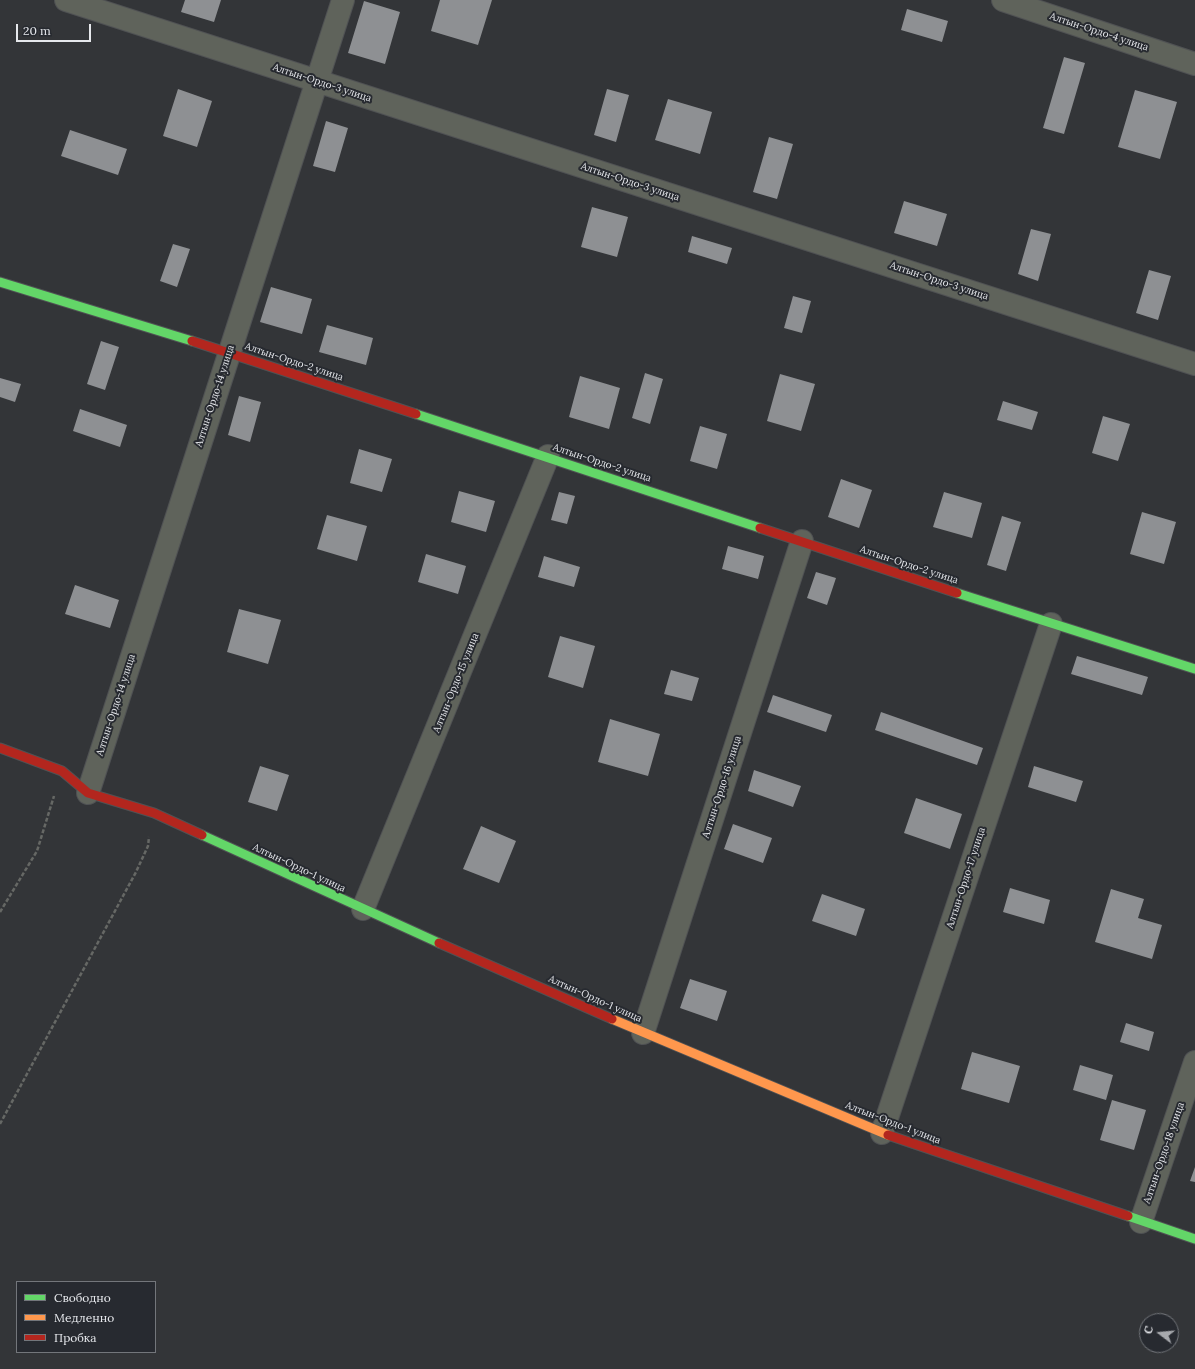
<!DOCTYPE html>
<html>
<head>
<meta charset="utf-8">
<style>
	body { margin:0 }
	#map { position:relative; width:1195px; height:1369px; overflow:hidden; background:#333538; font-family:Lora,serif }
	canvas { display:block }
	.legend { position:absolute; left:16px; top:1281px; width:140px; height:72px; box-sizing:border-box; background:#272a30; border:1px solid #73767b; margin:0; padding:5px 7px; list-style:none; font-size:12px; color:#e6e8ec }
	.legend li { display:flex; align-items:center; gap:8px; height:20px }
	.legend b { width:20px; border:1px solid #73767b }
	.north { position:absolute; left:1139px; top:1313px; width:40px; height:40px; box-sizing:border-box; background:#272a30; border:1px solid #73767b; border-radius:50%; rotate:286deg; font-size:11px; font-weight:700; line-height:16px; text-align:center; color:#e6e8ec }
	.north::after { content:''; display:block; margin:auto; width:14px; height:18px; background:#a7a9ad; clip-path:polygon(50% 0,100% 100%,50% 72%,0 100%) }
	.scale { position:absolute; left:16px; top:24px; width:75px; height:18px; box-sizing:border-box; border:2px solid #e6e8ec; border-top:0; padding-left:5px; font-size:12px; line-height:14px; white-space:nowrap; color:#e6e8ec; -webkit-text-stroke:3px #272a30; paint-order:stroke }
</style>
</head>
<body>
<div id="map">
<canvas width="1195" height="1369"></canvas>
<ul class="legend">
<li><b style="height:5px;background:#63d668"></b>Свободно</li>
<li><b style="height:5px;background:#ff974d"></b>Медленно</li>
<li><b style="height:5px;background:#b3261e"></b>Пробка</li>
</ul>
<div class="north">С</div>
<div class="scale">20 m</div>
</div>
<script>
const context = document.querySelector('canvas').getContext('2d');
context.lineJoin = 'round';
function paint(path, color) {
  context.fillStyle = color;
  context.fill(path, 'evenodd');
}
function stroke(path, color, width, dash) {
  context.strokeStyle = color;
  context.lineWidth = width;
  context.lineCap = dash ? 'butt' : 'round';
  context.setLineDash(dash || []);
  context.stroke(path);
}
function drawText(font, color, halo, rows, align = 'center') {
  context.font = font + ' Lora,serif';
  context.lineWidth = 4;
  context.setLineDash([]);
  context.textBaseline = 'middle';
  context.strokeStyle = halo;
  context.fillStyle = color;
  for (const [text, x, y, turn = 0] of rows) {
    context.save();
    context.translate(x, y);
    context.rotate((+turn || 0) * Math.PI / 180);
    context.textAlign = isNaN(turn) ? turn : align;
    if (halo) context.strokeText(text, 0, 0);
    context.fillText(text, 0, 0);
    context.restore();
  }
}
paint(new Path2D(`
	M185,0H221L214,22L181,12Z
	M440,0H492L478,45L431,31Z
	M364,1L400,12L385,64L348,53Z
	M907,9L948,21L942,42L901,30Z
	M1064,57L1085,63L1064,134L1043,128Z
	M178,89L212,101L197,147L163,136Z
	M607,89L629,95L616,142L594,135Z
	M1135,90L1177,102L1160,159L1118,147Z
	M668,99L712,112L700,154L655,140Z
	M326,121L348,128L335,172L313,166Z
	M70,130L127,149L118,175L61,156Z
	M769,137L793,144L777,199L753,192Z
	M904,201L947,214L937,246L894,233Z
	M592,207L628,217L617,257L581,247Z
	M1031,229L1051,234L1038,281L1018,274Z
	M692,236L732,248L727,264L688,252Z
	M173,244L190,249L177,287L160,281Z
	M1149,270L1171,276L1158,320L1136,313Z
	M271,287L312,299L302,334L260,322Z
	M793,296L811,301L802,333L784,328Z
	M327,325L373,338L366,365L319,352Z
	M101,341L119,347L105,390L87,384Z
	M645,373L663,379L650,424L632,418Z
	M780,374L815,384L801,431L767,421Z
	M580,376L620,388L609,429L569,417Z
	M0,378L21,384L15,402L0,397Z
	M239,396L261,402L250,442L228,435Z
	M1003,401L1038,412L1032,430L997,420Z
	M80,409L127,425L120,447L73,431Z
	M1103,416L1130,424L1118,461L1092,453Z
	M700,426L727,434L717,469L690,461Z
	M359,449L392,459L382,492L350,483Z
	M841,479L872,490L859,528L828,517Z
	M459,491L495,501L486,532L451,522Z
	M559,492L575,496L567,524L551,520Z
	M944,492L982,503L972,538L933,527Z
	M1142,512L1176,522L1164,564L1130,554Z
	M327,515L367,526L357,561L317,549Z
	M1002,516L1021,522L1006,571L987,565Z
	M728,546L764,556L758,579L722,569Z
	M426,554L466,566L458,594L418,582Z
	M544,556L580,567L574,587L538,577Z
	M816,572L836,578L827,605L807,598Z
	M75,585L119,600L110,628L65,614Z
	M239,609L281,620L268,664L227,652Z
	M560,636L595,646L583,688L548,677Z
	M1077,656L1148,677L1142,695L1071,674Z
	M671,670L699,678L692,701L664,694Z
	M773,695L832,715L826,732L767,712Z
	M881,712L983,748L977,765L875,730Z
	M610,719L660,734L648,776L598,762Z
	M260,766L289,775L277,811L248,802Z
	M1034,766L1083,781L1076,802L1028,787Z
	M754,770L801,786L793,807L748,791Z
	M916,798L962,814L950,849L904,833Z
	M733,824L772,838L763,863L724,849Z
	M481,826L516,841L499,883L463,869Z
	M1010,888L1050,900L1044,924L1003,912Z
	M1111,889L1144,899L1138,918L1162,925L1152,959L1095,942Z
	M822,894L865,909L856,936L812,921Z
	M690,979L727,991L717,1021L680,1008Z
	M1126,1023L1154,1032L1149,1051L1120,1042Z
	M972,1052L1020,1066L1009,1103L961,1089Z
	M1080,1065L1113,1075L1106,1100L1073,1090Z
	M1112,1100L1146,1110L1134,1150L1100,1140Z
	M1195,1167V1182L1190,1181Z`), '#8e9093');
const street = new Path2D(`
	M66,0L1195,364
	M1003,0L1195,64
	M88,793L343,0
	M363,909L548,456
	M643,1033L802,541
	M882,1133L1051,624
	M1141,1222L1195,1062`);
const fast = new Path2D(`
	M0,282L192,341
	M416,414L760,528
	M957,593L1195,669
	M202,835L439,943
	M1128,1216L1195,1239`);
const slow = new Path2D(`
	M612,1019L888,1135`);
const jam = new Path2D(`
	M192,341L416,414
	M760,528L957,593
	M0,748L62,771L88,793L154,813L202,835
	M439,943L612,1019
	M888,1135L1128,1216`);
stroke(street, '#505254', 24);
stroke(fast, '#505254', 11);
stroke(slow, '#505254', 11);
stroke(jam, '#505254', 11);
stroke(new Path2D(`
	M0,912L37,851L54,796
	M0,1124L136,872L148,846L149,837`), '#666865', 2.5, [4, 2]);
stroke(street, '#5f635b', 22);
stroke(fast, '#63d668', 9);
stroke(slow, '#ff974d', 9);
stroke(jam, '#b3261e', 9);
drawText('10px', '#e6e8ec', '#272a30', [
	["Алтын-Ордо-4 улица",1099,32,18],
	["Алтын-Ордо-3 улица",322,83,18],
	["Алтын-Ордо-3 улица",630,182,18],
	["Алтын-Ордо-3 улица",939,281,18],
	["Алтын-Ордо-2 улица",294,362,18],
	["Алтын-Ордо-14 улица",215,396,-72],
	["Алтын-Ордо-2 улица",602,463,18],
	["Алтын-Ордо-2 улица",909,565,18],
	["Алтын-Ордо-15 улица",456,683,-68],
	["Алтын-Ордо-14 улица",116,705,-72],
	["Алтын-Ордо-16 улица",722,787,-72],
	["Алтын-Ордо-1 улица",299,868,25],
	["Алтын-Ордо-17 улица",966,878,-72],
	["Алтын-Ордо-1 улица",595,999,24],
	["Алтын-Ордо-1 улица",893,1123,21],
	["Алтын-Ордо-18 улица",1164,1153,-71]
]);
</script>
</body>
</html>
